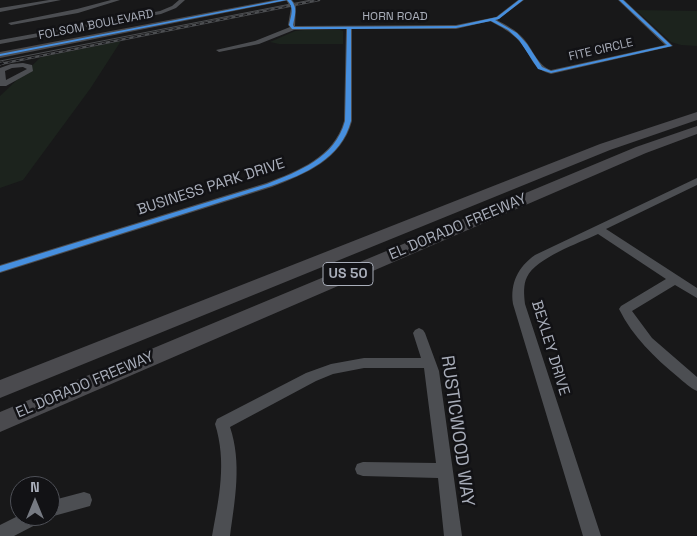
<!DOCTYPE html>
<html>
<head>
<meta charset="utf-8">
<style>
	body { margin:0 }
	#map { position:relative; width:697px; height:536px; overflow:hidden; background:#181819; font-family:"Space Grotesk",sans-serif }
	canvas { display:block }
	.north { position:absolute; left:10px; top:476px; width:50px; height:50px; box-sizing:border-box; background:#121215; border:1px solid #4e5057; border-radius:50%; rotate:0deg; font-size:14px; font-weight:700; line-height:20px; text-align:center; color:#a9aeba }
	.north::after { content:''; display:block; margin:auto; width:18px; height:22px; background:#767a82; clip-path:polygon(50% 0,100% 100%,50% 72%,0 100%) }
</style>
</head>
<body>
<div id="map">
<canvas width="697" height="536"></canvas>
<div class="north">N</div>
</div>
<script>
const context = document.querySelector('canvas').getContext('2d');
context.lineJoin = 'round';
function paint(path, color) {
  context.fillStyle = color;
  context.fill(path, 'evenodd');
}
function stroke(path, color, width, dash) {
  context.strokeStyle = color;
  context.lineWidth = width;
  context.lineCap = dash ? 'butt' : 'round';
  context.setLineDash(dash || []);
  context.stroke(path);
}
function drawText(font, color, halo, rows, align = 'center') {
  context.font = font + ' "Space Grotesk",sans-serif';
  context.lineWidth = 5;
  context.setLineDash([]);
  context.textBaseline = 'middle';
  context.strokeStyle = halo;
  context.fillStyle = color;
  for (const [text, x, y, turn = 0] of rows) {
    context.save();
    context.translate(x, y);
    context.rotate((+turn || 0) * Math.PI / 180);
    context.textAlign = isNaN(turn) ? turn : align;
    if (halo) context.strokeText(text, 0, 0);
    context.fillText(text, 0, 0);
    context.restore();
  }
}
paint(new Path2D(`
	M636,10L697,11V46L681,45L671,42Z
	M304,30H340L343,31V44H279L270,42L295,31Z
	M121,41L90,89L23,180L0,188V96L41,57Z`), '#1c231d');
paint(new Path2D(`
	M49,0H61L0,12V8Z
	M111,0H120L78,13L11,25L8,23L77,9Z
	M179,0H185L176,8L161,14L0,44V40L160,11L172,6Z
	M286,0H292L296,5L295,26L456,25L496,17L518,0H524L497,20C506,25 516,30 523,38C533,49 537,65 551,70L665,45L618,0H624L673,46L551,74C530,68 533,56 519,41C511,32 501,27 490,21L456,29H352V121C342,159 306,174 272,187L0,273V265L266,183C298,171 334,157 344,121L346,29L294,30L259,44L219,52L216,50L255,41L290,27L288,25L291,8Z
	M23,63L32,65L33,71L6,86H0V68L11,64ZM12,68L23,67L27,69L6,80L5,71Z
	M697,178V185L606,229L697,288V298L675,285L632,311L652,338L697,377V391C690,388 684,382 678,377C654,357 633,337 619,309L621,306L666,279L598,234C579,243 536,258 527,277C523,285 524,295 525,304L601,536H583L513,304C510,283 518,267 535,255Z
	M419,328L423,330L425,333L439,371L462,536H444L438,478L363,476L357,474L355,469L357,464L363,462L436,463L424,368H364L333,374L316,381L230,427C242,463 235,499 230,536H212C219,498 227,462 215,424L217,419L306,373L331,364L364,358H421L413,333L415,330Z
	M84,492L90,494L92,500L90,506L50,517L47,516H50V501Z
	M20,515L43,516L41,522L14,536H0V525Z`), '#4c4e52');
paint(new Path2D(`
	M274,0H289L0,58V52Z`), '#4a4a4d');
paint(new Path2D(`
	M697,112V120L610,150L0,398V380L600,144Z
	M697,126V134L646,153L0,432V412L636,147Z`), '#4a4a4e');
stroke(new Path2D(`
	M0,61L311,0`), '#4c4e51', 1);
const railFar1 = new Path2D(`
	M0,64L319,0`);
const rail = new Path2D(`
	M0,64L3,63`);
stroke(railFar1, '#4c4e51', 2.5);
stroke(rail, '#4c4e51', 3);
stroke(railFar1, '#121215', 1, [4]);
stroke(rail, '#121215', 2, [5]);
paint(new Path2D(`
	M279,0H287L0,56V54Z
	M287,0H291C298,8 295,15 293,25L294,27L456,26L497,17L519,0H523L499,19L495,20L517,33L527,44L542,67L551,71L667,45L619,0H623L672,46L551,73L538,69L519,40L508,30L491,21L456,28L351,29V121C341,159 305,174 271,186L0,272V266L267,184C299,171 335,158 345,121L347,29H292L289,25C291,15 295,8 287,0Z`), '#468fdf');
drawText('12px', '#a9aeba', '#121215', [
	["HORN ROAD",395,17],
	["FOLSOM BOULEVARD",96,25,-11],
	["FITE CIRCLE",601,50,-13]
]);
for (const [x, y, w] of [
	[348,274,50]
]) {
  const box = new Path2D();
  box.roundRect(x - w / 2, y - 11.5, w, 23, 4);
  context.fillStyle = '#121215';
  context.fill(box);
  stroke(box, '#a9aeba', 1);
}
drawText('bold 14px', '#a9aeba', null, [
	["US 50",348,274]
]);
drawText('15px', '#a9aeba', '#121215', [
	["BUSINESS PARK DRIVE",211,187,-18],
	["EL DORADO FREEWAY",458,227,-23],
	["BEXLEY DRIVE",550,348,73],
	["EL DORADO FREEWAY",85,385,-23]
]);
drawText('18px', '#a9aeba', '#121215', [
	["RUSTICWOOD WAY",457,431,82]
]);
</script>
</body>
</html>
